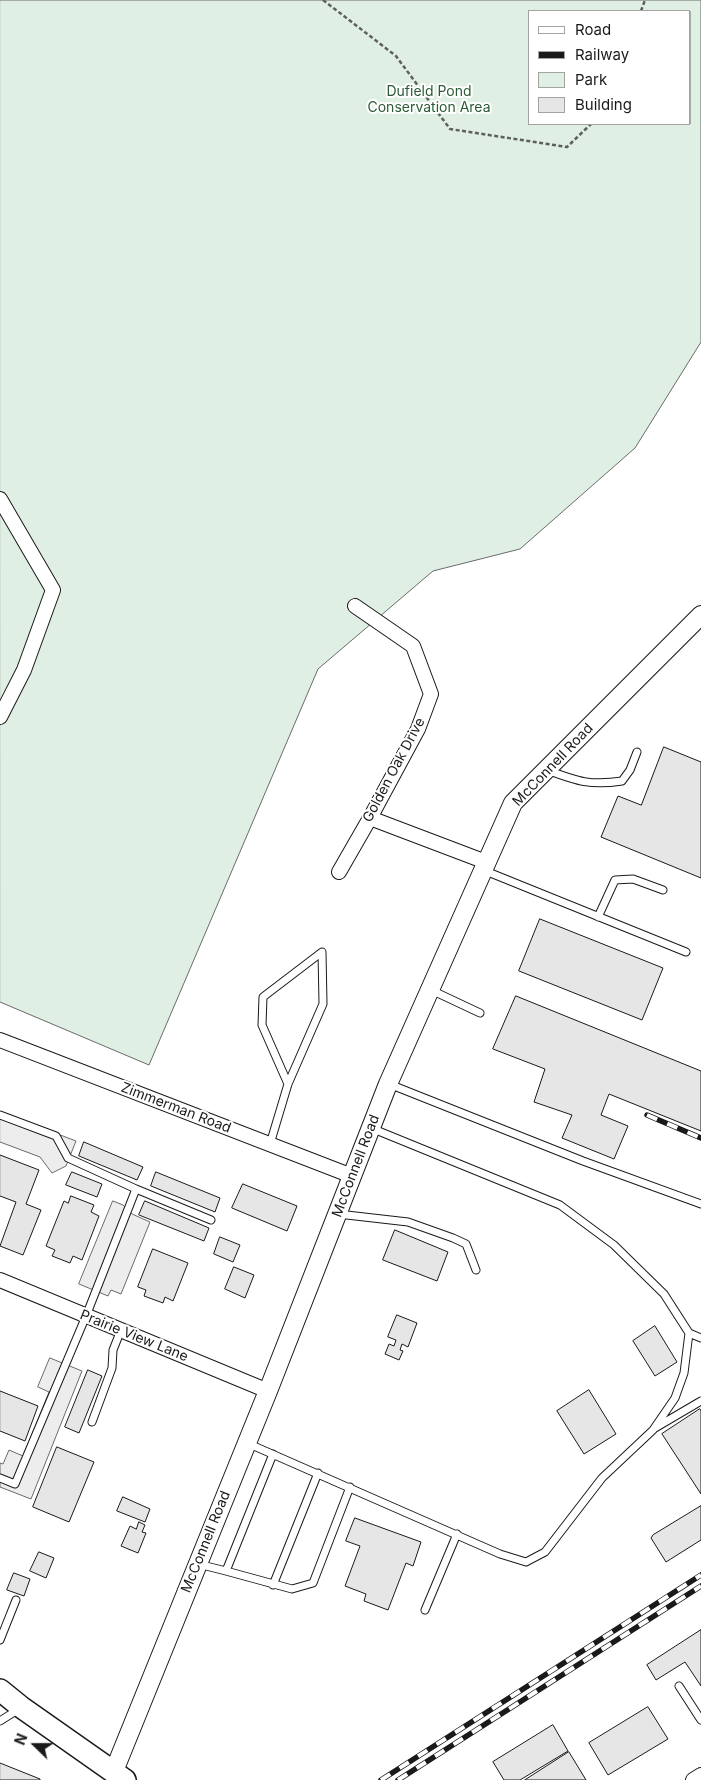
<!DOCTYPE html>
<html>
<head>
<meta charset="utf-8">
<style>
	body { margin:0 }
	#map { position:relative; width:701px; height:1780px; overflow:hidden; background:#fff; font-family:Inter,sans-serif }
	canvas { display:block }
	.legend { position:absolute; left:528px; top:10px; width:162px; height:115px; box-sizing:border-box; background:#fff; border:1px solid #a3a3a3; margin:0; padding:6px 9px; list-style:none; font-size:15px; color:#1a1a1a }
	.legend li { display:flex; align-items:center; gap:10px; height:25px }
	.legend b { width:25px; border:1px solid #a3a3a3 }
	.north { position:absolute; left:10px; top:1720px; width:50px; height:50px; -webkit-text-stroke:4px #fff; paint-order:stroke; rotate:292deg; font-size:14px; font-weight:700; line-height:20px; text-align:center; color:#1a1a1a }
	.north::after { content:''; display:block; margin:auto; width:18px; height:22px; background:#1a1a1a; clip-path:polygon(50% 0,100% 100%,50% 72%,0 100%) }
</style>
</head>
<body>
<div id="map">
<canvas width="701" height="1780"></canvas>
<ul class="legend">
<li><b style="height:6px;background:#fff"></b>Road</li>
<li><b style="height:6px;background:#1a1a1a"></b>Railway</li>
<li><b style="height:14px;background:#e0efe3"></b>Park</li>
<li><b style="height:14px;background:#e6e6e6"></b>Building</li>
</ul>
<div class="north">N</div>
</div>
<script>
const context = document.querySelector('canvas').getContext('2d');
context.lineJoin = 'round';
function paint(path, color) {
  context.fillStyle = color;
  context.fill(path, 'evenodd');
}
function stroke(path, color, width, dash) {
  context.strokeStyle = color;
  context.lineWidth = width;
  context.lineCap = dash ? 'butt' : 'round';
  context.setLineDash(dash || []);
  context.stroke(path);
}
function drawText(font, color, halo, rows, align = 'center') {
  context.font = font + ' Inter,sans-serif';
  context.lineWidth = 4;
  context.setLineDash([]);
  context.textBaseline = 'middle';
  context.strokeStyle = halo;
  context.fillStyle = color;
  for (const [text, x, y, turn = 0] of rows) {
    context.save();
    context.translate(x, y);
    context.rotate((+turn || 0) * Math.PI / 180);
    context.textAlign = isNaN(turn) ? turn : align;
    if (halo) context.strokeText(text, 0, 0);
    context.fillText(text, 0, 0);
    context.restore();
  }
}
const green = new Path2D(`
	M0,0H701V342L635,448L520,549L433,571L318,669L149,1065L0,1002ZM530,11H690V124H530Z`);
paint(green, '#e0efe3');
stroke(green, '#6a6a6a', 1);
const parking = new Path2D(`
	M0,1112L76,1141L66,1166L52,1173L40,1157L0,1142Z
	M113,1201L123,1205L132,1214L150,1222L121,1294L111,1290L108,1296L79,1284Z
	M50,1358L82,1371L31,1499L0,1487V1463L3,1464L9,1450L23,1456L49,1392L38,1387Z`);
paint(parking, '#ededed');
stroke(parking, '#6a6a6a', 1);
const building = new Path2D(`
	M664,747L701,762V878L601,837L618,796L641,805Z
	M540,919L663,968L642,1020L519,971Z
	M516,996L701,1071V1131L609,1094L601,1115L628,1126L614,1159L562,1138L572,1115L534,1102L545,1069L493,1049Z
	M84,1142L143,1167L137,1180L79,1156Z
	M0,1155L39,1170L26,1204L41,1210L23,1255L0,1246L16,1202L0,1196Z
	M72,1172L102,1184L97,1197L66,1185Z
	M156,1172L220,1198L215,1212L151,1186Z
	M243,1184L297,1206L287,1231L232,1208Z
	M71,1196L94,1205L91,1212L99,1216L82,1260L73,1256L70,1263L52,1256L55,1250L46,1246L64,1201L68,1203Z
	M145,1201L209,1228L204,1241L139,1215Z
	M395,1230L448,1252L437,1281L383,1260Z
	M220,1237L240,1245L233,1262L214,1254Z
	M153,1249L188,1263L173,1301L165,1297L163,1303L144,1296L146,1290L138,1287Z
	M234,1267L254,1275L245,1298L225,1289Z
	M397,1315L417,1323L408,1347L402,1344L400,1350L403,1351L399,1360L385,1354L389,1344L394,1346L396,1340L388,1337Z
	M655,1326L677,1362L655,1376L633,1341Z
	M88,1370L102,1376L79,1433L65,1427Z
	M589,1390L616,1434L584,1454L557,1411Z
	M0,1391L38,1406L25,1441L0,1431Z
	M700,1409L701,1411V1494L662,1434Z
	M57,1447L94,1462L69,1522L33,1507Z
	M123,1497L150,1509L145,1522L117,1511Z
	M701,1506V1540L666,1562L651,1538L653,1535Z
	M355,1518L421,1542L413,1566L406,1563L388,1610L364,1601L366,1594L345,1586L360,1546L346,1541Z
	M139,1522L145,1525L142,1532L146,1533L138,1553L121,1546L130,1526L136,1529Z
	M39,1552L54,1558L46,1578L30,1571Z
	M14,1573L30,1579L24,1596L7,1590Z
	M701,1630V1686L685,1662L656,1680L647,1665Z
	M648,1707L668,1739L608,1775L589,1743Z
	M553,1725L568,1751L520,1780H504L493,1762Z
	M569,1752L586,1780H525Z
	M0,1763L40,1779V1780H0Z`);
paint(building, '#e6e6e6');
stroke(building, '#1a1a1a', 1);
const service = new Path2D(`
	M547,770C577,781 590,786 622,781L630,770L637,752
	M483,870L686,952
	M598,917L615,880L633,879L663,890
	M431,990L480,1013
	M389,1084L583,1161L701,1204
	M0,1115L56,1136L68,1158L136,1189L211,1220
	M270,1144L288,1084L323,1004L322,952L263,997L262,1025L288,1084
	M338,1214L408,1222L453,1238L466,1244L476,1270
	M689,1333L701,1338
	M92,1422L112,1368L113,1350L121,1330
	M655,1428L701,1401
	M247,1443L500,1554L526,1562L545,1552L602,1478L653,1430L675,1398L684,1373L689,1333L664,1294L614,1245L560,1205L371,1128
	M0,1478L15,1484L86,1316L136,1189
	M198,1564L226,1571L273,1454
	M226,1571L292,1589L313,1583L350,1487
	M273,1585L318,1473
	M425,1610L457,1534
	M0,1640L16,1600
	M679,1686L701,1720
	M0,1721L19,1709`);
const minor = new Path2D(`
	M0,499L53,590L24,670L0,717
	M370,818L486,862
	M339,872L370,818L418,729L431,694L413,646L355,606
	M0,1040L352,1176
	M0,1280L268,1391
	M693,1780L701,1775`);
const tertiary = new Path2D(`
	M114,1771L268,1391L388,1084L513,803L701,615`);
const primary = new Path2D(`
	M0,1690L21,1707L125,1780`);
stroke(service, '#1a1a1a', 9);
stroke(minor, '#1a1a1a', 16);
stroke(tertiary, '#1a1a1a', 20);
stroke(primary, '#1a1a1a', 24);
stroke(new Path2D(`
	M323,0L396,56L450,129L567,147L591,124
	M641,11L645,0`), '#5f5f5f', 2.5, [4, 2.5]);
stroke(service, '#fff', 7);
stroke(minor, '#fff', 14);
stroke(tertiary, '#fff', 18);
stroke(primary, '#fff', 21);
const rail = new Path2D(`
	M647,1115L701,1138
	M381,1780L701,1575
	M398,1780L701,1586`);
stroke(rail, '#1a1a1a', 5.5);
stroke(rail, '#fff', 4, [11]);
drawText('14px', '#2b5a34', '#fff', [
	["Dufield Pond",429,92],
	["Conservation Area",429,108]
]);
drawText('14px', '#1a1a1a', '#fff', [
	["McConnell Road",553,765,-46],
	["Golden Oak Drive",394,770,-62],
	["Zimmerman Road",176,1108,21],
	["McConnell Road",356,1166,-69],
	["Prairie View Lane",134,1336,22],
	["McConnell Road",206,1542,-68]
]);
</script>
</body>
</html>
